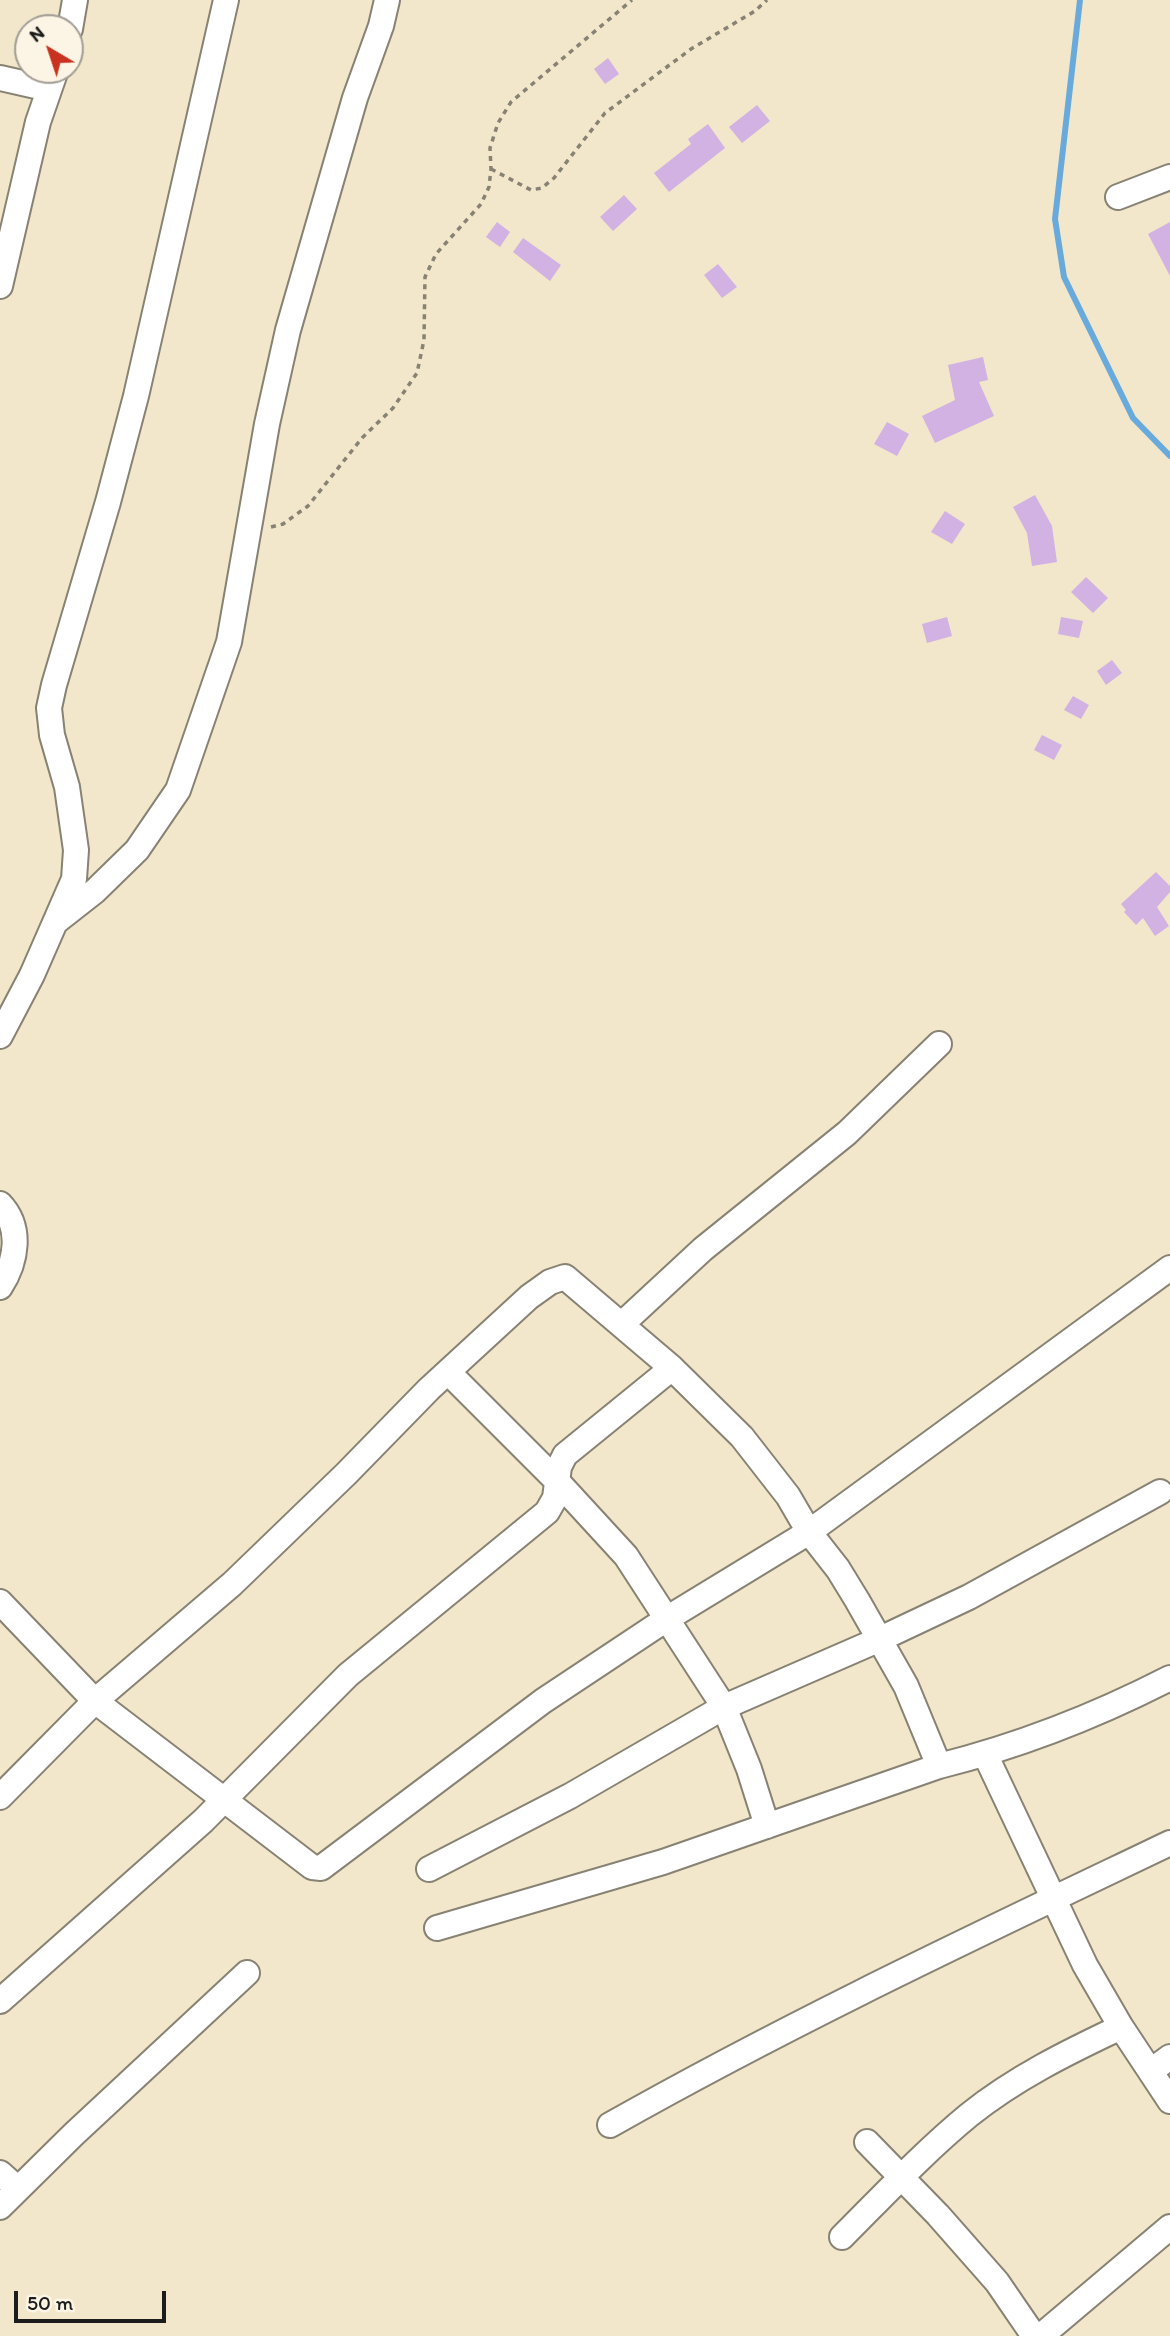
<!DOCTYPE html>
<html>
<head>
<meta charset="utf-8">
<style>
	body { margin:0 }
	#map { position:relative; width:1170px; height:2336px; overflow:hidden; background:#f2e7ca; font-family:Itim,sans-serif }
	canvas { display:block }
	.north { position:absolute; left:14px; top:14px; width:70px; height:70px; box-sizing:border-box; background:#fcf5e5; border:2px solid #a29e95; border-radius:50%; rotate:321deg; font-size:19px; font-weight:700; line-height:28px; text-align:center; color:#1c1c1c }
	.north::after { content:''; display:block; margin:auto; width:24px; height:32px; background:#c8321e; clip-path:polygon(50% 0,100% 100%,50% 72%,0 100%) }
	.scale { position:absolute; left:14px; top:2291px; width:152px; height:32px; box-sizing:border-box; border:4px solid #1c1c1c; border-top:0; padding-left:9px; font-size:21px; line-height:24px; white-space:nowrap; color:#1c1c1c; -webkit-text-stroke:5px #fcf5e5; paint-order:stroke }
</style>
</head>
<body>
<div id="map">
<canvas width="1170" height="2336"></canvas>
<div class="north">N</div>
<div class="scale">50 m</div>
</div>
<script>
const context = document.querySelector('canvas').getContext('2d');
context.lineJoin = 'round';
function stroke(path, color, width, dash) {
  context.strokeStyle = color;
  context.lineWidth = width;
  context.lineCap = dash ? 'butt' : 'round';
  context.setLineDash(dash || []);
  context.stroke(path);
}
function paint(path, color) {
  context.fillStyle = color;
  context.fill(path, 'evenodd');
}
stroke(new Path2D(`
	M1080,0L1055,219L1064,277L1133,418L1170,456`), '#69aadd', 6);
paint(new Path2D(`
	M608,58L619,74L605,84L594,69Z
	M757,105L770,121L742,143L729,127Z
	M708,124L725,148L669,192L654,173L691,144L688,139Z
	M624,195L637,209L613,231L600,217Z
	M497,222L510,232L500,247L486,237Z
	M1170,222V276L1148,234Z
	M523,238L561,265L550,281L513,252Z
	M718,264L737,287L722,298L704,275Z
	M983,357L988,380L979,382L994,416L935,443L922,416L955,400L948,365Z
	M887,422L909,434L897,456L874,444Z
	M1035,495L1052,526L1057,562L1032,566L1027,533L1013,507Z
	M945,511L965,524L952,544L931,532Z
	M1086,577L1108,598L1093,613L1071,592Z
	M947,617L952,636L927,643L922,624Z
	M1061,617L1083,621L1079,638L1058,634Z
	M1112,660L1122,673L1106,685L1097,671Z
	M1073,696L1089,705L1081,719L1064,710Z
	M1042,735L1062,745L1054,760L1034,750Z
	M1156,872L1170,886V892L1157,907L1169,926L1155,936L1143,918L1136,925L1124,912L1126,910L1121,904Z`), '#d2b1e3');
const minor = new Path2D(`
	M70,29L75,0
	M0,78L49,89
	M1118,197L1170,177
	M0,286L38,122L56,70
	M58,920L95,891L137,850L178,790L229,642L267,424L288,330L355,98L381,26L387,0
	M0,1036L32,975L74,879L76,850L67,787L52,735L49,708L54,685L108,502L136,396L226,0
	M0,1204C22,1227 17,1261 0,1287
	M622,1324L703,1249L847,1133L939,1044
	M448,1372L558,1482L626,1556L724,1707L749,1769L767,1826
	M0,1602L95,1701L312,1867L321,1868L543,1701L668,1618L809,1532L1170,1268
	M985,1754L1085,1965L1121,2027L1170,2101
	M0,1797L95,1701L232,1584L346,1474L429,1389L529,1297L550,1282L565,1277L672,1368L742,1437L788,1496L809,1532L838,1569L857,1600L906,1686L939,1766
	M429,1869L570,1796L724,1707L878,1640L969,1597L1160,1492
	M437,1928L663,1862L939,1766C1019,1746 1096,1716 1170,1678
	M0,2001L203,1821L348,1675L547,1512L555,1498L559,1467L565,1455L672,1368
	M1151,2071L1170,2057
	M610,2125C792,2022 982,1933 1170,1843
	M867,2142L938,2215L997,2282L1034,2336
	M0,2173L18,2189
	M0,2207L74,2134L247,1973
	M842,2237C883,2196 924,2152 969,2115C1015,2078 1068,2052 1121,2027
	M1041,2336L1170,2227`);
stroke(minor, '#878273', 28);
stroke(new Path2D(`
	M491,169L531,190L542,188L554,178L605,113L691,49L755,11L767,0
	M271,527L283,524L308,506L362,438L393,408L417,373L424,340L425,277L436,254L481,204L489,187L491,169L490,148L498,123L511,102L632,0`), '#878273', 3.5, [5, 5]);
stroke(minor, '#fff', 24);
</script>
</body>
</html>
